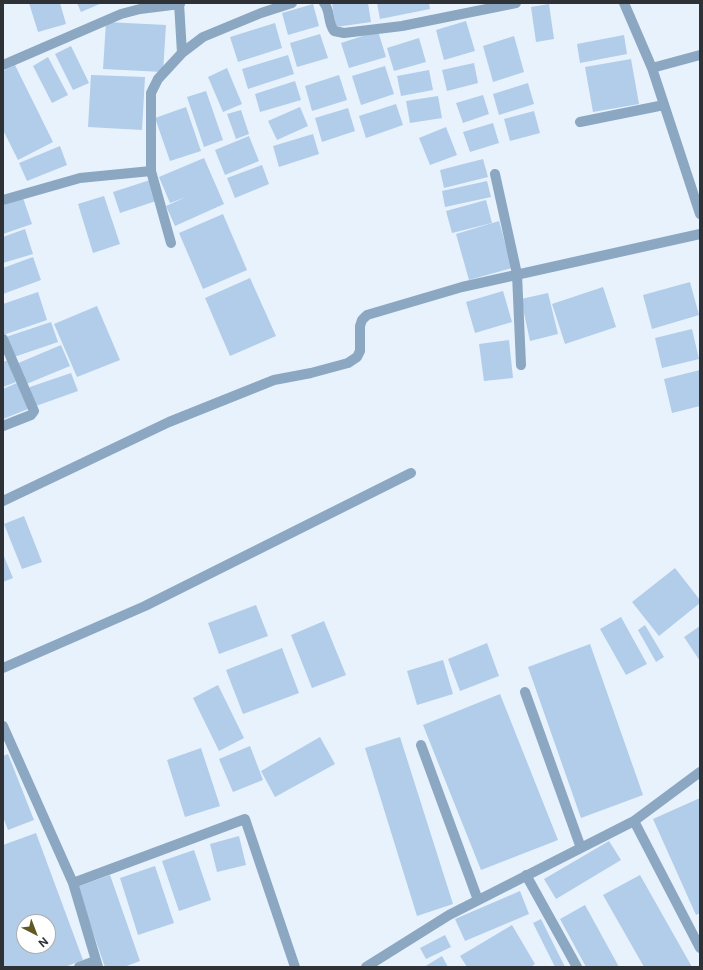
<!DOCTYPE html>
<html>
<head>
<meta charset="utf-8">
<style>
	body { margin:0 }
	#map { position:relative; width:703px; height:970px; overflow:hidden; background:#e7f2fc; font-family:Inter,sans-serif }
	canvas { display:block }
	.frame { position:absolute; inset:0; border:4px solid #2e3236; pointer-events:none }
	.north { position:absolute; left:16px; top:914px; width:40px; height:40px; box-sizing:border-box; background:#fff; border:1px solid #abadaf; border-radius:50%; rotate:138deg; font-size:11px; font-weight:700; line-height:16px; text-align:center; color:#2e3236 }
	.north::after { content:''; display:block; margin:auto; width:14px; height:18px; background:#625825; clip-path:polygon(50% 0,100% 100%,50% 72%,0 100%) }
</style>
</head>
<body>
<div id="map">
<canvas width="703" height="970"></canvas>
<div class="frame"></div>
<div class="north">N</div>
</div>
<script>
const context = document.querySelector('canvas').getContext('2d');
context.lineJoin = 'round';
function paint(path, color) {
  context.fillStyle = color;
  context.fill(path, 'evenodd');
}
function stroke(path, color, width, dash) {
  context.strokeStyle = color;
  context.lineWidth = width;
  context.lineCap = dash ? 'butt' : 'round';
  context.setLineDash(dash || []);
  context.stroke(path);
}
paint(new Path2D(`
	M29,3H60L66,24L38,32Z
	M77,3H102L81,12Z
	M332,3H368L371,22L336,27Z
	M377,3H429L430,9L380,19Z
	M313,4L319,26L288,35L282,13Z
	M549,4L554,39L536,42L531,7Z
	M466,21L475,51L444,60L436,30Z
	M106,22L166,25L163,72L103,69Z
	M275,23L282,48L238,62L230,37Z
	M378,31L386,57L349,68L341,43Z
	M320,34L328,58L297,67L290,43Z
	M624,35L627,54L580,63L577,44Z
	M514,36L524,72L493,82L483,46Z
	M419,38L426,62L394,71L387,48Z
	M71,46L89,83L73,90L55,54Z
	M288,55L294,74L248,89L242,69Z
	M48,57L68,95L52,103L33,66Z
	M631,59L639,104L593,112L585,67Z
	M474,63L478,83L447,91L442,70Z
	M15,65L53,142L18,160L3,130V71Z
	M385,66L394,94L361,105L352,76Z
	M227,68L242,104L223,112L208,77Z
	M429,70L433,90L401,96L397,76Z
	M91,75L145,77L142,130L88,127Z
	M339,75L347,100L312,111L305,86Z
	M295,81L301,100L260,112L255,94Z
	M528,83L534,104L499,115L493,94Z
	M206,91L223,140L204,147L187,97Z
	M483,95L489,114L463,123L456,103Z
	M438,96L442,118L410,123L406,101Z
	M396,104L403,125L366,138L359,116Z
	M186,107L201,151L170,161L155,118Z
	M300,107L308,126L277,140L268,121Z
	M348,108L355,131L322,142L315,118Z
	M241,110L249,134L236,139L227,114Z
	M534,111L540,133L510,141L504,119Z
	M493,123L499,143L470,152L463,132Z
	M446,127L457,155L430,165L419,138Z
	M313,134L319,154L279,167L273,146Z
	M249,136L259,161L225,175L215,150Z
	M60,146L67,165L27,181L19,163Z
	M204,158L224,204L175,226L166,206L186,197L170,203L159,177Z
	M483,159L488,177L444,188L440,170Z
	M262,165L269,184L235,198L227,178Z
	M150,180L156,201L120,213L113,192Z
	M487,181L491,197L445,207L442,191Z
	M104,196L120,244L93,253L78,204Z
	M23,198L32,224L3,234V205Z
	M486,200L492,223L452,233L446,211Z
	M223,214L247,270L203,289L179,233Z
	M499,221L512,268L469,280L456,234Z
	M25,229L33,254L3,263V237Z
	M33,257L41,280L3,294V268Z
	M250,278L276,336L230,356L205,298Z
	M690,282L699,315L652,329L643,295Z
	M603,287L616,327L565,344L552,304Z
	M503,291L512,322L475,333L466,302Z
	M38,292L47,320L3,335V304Z
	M548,293L558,334L530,341L521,299Z
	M97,306L120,360L77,377L54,324Z
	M51,322L58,342L14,357L6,337Z
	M692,329L699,359L662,368L655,338Z
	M509,340L513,378L484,381L479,344Z
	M61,345L70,366L24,385L16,364Z
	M8,360L16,382L3,387V362Z
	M700,370V406L672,413L664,379Z
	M71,373L78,391L33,407L27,388Z
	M17,383L28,409L3,419V389Z
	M24,516L42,562L22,569L4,524Z
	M3,554L13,578L3,582Z
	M675,568L700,600V603L659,636L632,602Z
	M256,605L268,636L219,654L208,623Z
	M621,617L647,664L626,675L600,629Z
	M324,621L346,675L312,688L291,635Z
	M645,625L664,657L656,662L638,630Z
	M700,626V661L684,637Z
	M487,643L499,676L460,691L448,659Z
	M590,644L643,795L581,818L528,667Z
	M282,648L299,693L243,714L226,670Z
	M443,660L453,694L417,705L407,671Z
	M218,685L244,738L219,751L193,698Z
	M500,694L558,840L481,870L423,725Z
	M320,737L335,764L275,797L261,771Z
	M400,737L453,904L417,916L365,748Z
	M250,746L263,780L233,792L219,759Z
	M201,748L220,806L185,817L167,760Z
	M8,754L34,820L8,830L3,817V756Z
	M700,798V913L696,915L653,819Z
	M36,833L83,960L65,967H3V845ZM24,922H48V946H24Z
	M239,836L246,865L217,872L210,844Z
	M609,841L621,860L556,899L544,879Z
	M194,850L211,900L179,911L162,861Z
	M155,866L174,923L138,935L120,878Z
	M110,875L140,961L124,967H105L77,887Z
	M640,875L692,967H644L603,895Z
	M520,891L529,914L465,941L455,919Z
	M585,905L619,967H586L560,919Z
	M541,919L565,967H555L533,923Z
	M512,925L535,964L531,967H467L460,956Z
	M445,935L451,947L426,959L420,948Z
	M442,956L448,967H424Z`), '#b1cdea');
stroke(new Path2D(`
	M179,3L182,53
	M324,3C331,11 327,21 334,31L344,33L402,26L516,3
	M624,3L652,68L700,214
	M3,65L121,14L140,9L180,4
	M652,68L700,55
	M580,122L664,105
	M495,174L517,274L521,365
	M3,200L80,178L151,171
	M171,243L151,171V93L158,79L182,53L203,37L261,13L292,3
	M3,339L34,411L31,415L3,426
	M3,501L169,422L274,380L311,373L348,363L357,357L360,351V326L362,320L367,315L462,287L700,234
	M3,668L145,606L411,473
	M525,692L581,848
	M3,726L73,883
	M421,745L478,900
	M634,821L700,948
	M526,875L577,967
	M79,967L95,961
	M98,967L73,883L245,819L295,967
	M366,967L449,915L634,821L700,772`), '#8ba7c2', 10);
</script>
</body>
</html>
